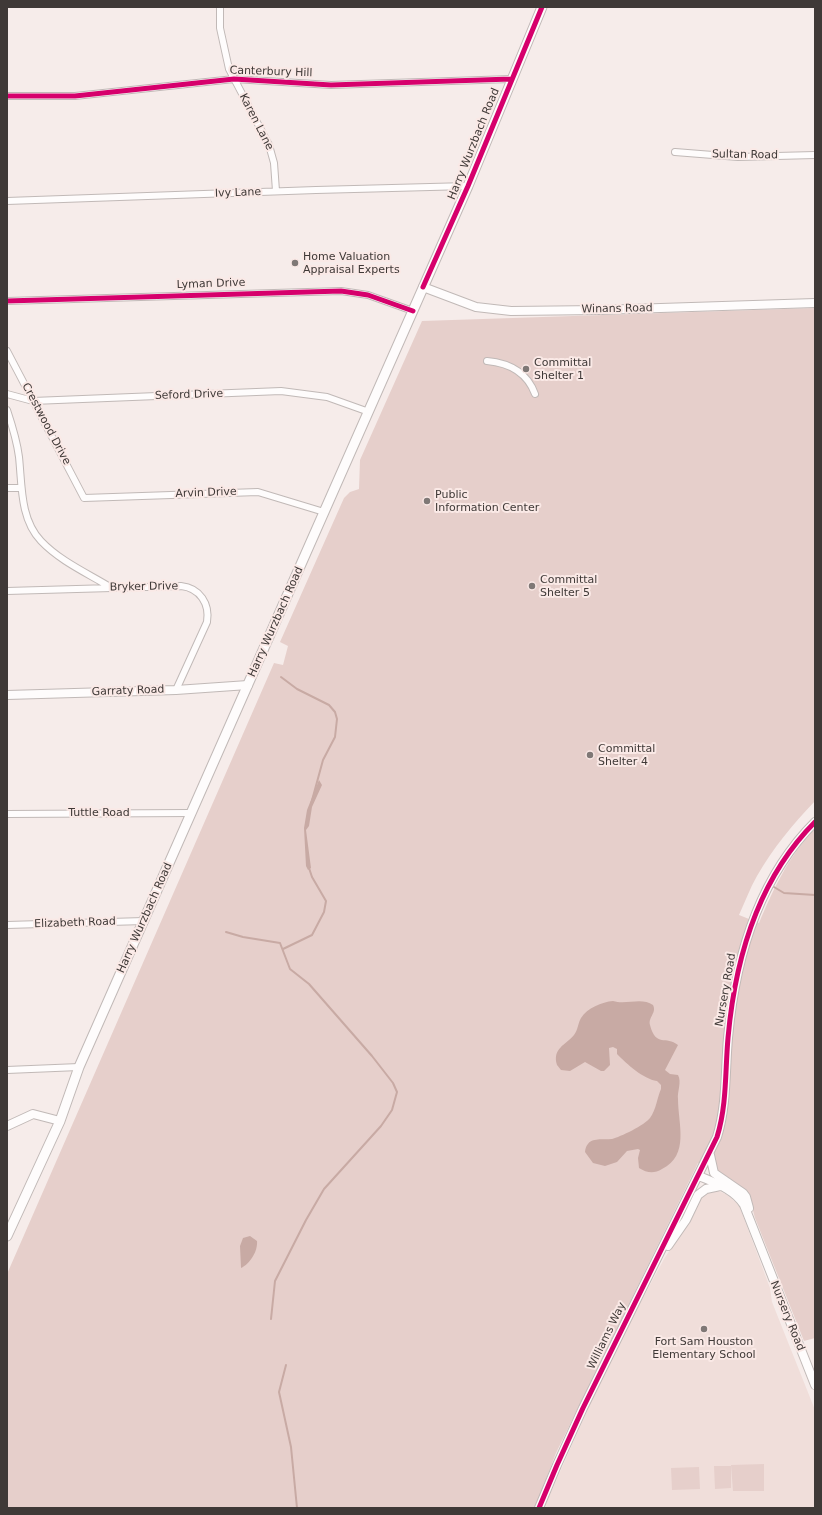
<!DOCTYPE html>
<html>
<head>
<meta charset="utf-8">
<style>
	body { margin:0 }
	#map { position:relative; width:822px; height:1515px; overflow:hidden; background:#f6ecea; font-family:"DejaVu Sans",sans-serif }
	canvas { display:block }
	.frame { position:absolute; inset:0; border:8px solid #3f3937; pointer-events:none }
</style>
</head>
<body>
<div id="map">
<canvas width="822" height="1515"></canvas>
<div class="frame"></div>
</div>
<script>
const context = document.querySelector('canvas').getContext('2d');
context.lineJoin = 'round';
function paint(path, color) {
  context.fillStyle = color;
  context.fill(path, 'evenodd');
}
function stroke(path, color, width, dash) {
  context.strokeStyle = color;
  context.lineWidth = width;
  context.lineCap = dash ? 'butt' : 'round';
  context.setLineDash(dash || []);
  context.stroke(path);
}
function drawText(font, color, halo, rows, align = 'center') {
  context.font = font + ' "DejaVu Sans",sans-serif';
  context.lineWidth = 4;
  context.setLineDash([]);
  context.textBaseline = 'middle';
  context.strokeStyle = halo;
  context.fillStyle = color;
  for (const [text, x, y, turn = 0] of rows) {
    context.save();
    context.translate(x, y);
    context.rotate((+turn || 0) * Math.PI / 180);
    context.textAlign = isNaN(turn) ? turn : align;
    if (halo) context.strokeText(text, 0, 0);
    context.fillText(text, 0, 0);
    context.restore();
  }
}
paint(new Path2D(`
	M718,1191L726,1194L739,1205L770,1288L772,1302L815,1410V1508H544L611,1357L664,1259L685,1227L699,1200L707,1193Z`), '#f0deda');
paint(new Path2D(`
	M815,308V801C793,824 773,848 757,876C750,888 745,902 739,915L759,923C773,890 789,855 815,829V1338L804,1341L755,1218L751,1203L717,1170L698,1163L556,1453L535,1508H7V1274L274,663L283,665L288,646L280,642L344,498L350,492L359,489L360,460L422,321Z
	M764,1464V1491H733L731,1465Z
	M714,1466H731V1488L715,1489Z
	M699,1467L700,1489L672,1490L671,1468Z`), '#e6cfcb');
paint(new Path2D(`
	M319,780L322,785L312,807L309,826L306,830L311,868L308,870L306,866L304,828L307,810Z
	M613,1001C626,1005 642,997 653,1005C657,1013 648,1017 650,1025C656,1048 666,1035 678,1045L665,1070L670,1074L678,1075C682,1082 677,1092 678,1099C678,1124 690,1155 662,1169C654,1174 647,1173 639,1168L638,1158L640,1150L638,1149L627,1151L617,1162L605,1166L593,1163L585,1152C587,1136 600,1140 612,1139C620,1137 645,1125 650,1118C656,1110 657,1098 661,1089V1085L657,1081C643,1079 627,1064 617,1054V1049L613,1047L609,1048L610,1065L604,1071H601L585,1062L570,1071L561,1070L557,1065C552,1048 566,1045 574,1035C578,1030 578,1023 581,1018C587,1008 602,1002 613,1001Z
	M250,1236L257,1241C258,1251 250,1264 241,1268L240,1246L243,1238Z`), '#c8aaa4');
stroke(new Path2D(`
	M281,677L297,689L329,705L335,712L337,719L335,737L323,760L311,804
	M774,887L784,893L815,895
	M226,932L243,937L280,943L290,969L309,984L372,1056L393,1083L397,1092L392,1110L381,1126L324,1189L306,1220L275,1281L271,1319
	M283,949L312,935L324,912L326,901L312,877L309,868
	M286,1365L279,1392L291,1447L297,1508`), '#c8aaa4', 2);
const minor = new Path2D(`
	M220,7V28L229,69L269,145L274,163L276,191
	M7,96H75L234,79L331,85L511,79
	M675,152L738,157L815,155
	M7,201L316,190L468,186
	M7,301L341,291L368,295L413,311
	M7,351L84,498L258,492L324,512
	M487,361C509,363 527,372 535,394
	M7,394L33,401L281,391L327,397L369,412
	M7,410C12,425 17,441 19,457C22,485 20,519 41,541C60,561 87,573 110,587
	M7,488H20
	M7,591L181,586C200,588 210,604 207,622L176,690
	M7,814L191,813
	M7,925L144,921
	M7,1070L79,1067`);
const tertiary = new Path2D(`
	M423,287L476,307L511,311L599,310L815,303
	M7,695L176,690L248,685
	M7,1126L33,1114L60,1121
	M710,1155L714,1173L743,1193L746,1197L749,1208
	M699,1176C715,1183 734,1189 744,1205L815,1385
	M668,1246L686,1220L698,1195L706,1189L720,1186
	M539,1508L557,1465L583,1408L717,1137C727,1105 725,1072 728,1038C735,959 758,879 815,822`);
const secondary = new Path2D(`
	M7,1236L60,1121L79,1067L468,186L542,7`);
stroke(minor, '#c1b9b7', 8);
stroke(tertiary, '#c1b9b7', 10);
stroke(secondary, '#c1b9b7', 11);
stroke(minor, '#fefcfc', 6);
stroke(tertiary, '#fefcfc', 8);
stroke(secondary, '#fefcfc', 9);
stroke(new Path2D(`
	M7,96H75L234,79L331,85L511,79
	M423,287L468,186L542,7
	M7,301L341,291L368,295L413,311
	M539,1508L557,1465L583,1408L717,1137C727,1105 725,1072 728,1038C735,959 758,879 815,822`), '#d6006c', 5);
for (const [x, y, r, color] of [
	[295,263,4,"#7f7876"],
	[526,369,4,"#7f7876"],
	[427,501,4,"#7f7876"],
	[532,586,4,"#7f7876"],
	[590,755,4,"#7f7876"],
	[704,1329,4,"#7f7876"]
]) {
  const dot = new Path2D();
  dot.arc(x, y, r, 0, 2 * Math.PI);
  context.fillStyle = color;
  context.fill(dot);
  stroke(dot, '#fae9e6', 1.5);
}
drawText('11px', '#3f3937', '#fae9e6', [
	["Canterbury Hill",271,72,2],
	["Karen Lane",256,122,63],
	["Harry Wurzbach Road",474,144,-68],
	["Sultan Road",745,155,1],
	["Ivy Lane",238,193,-2],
	["Lyman Drive",211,284,-2],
	["Winans Road",617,309,-1],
	["Seford Drive",189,395,-2],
	["Crestwood Drive",46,424,62],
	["Arvin Drive",206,493,-2],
	["Bryker Drive",144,587,-1],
	["Harry Wurzbach Road",276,622,-66],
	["Garraty Road",128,691,-2],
	["Tuttle Road",99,813],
	["Harry Wurzbach Road",145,918,-66],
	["Elizabeth Road",75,923,-2],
	["Nursery Road",726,990,-80],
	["Nursery Road",787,1316,68],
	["Williams Way",607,1336,-64]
]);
drawText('11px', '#3f3937', '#fae9e6', [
	["Home Valuation",303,257],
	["Appraisal Experts",303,270],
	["Committal",534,363],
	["Shelter 1",534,376],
	["Public",435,495],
	["Information Center",435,508],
	["Committal",540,580],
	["Shelter 5",540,593],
	["Committal",598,749],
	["Shelter 4",598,762],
	["Fort Sam Houston",704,1342,"center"],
	["Elementary School",704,1355,"center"]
], 'left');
</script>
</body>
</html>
